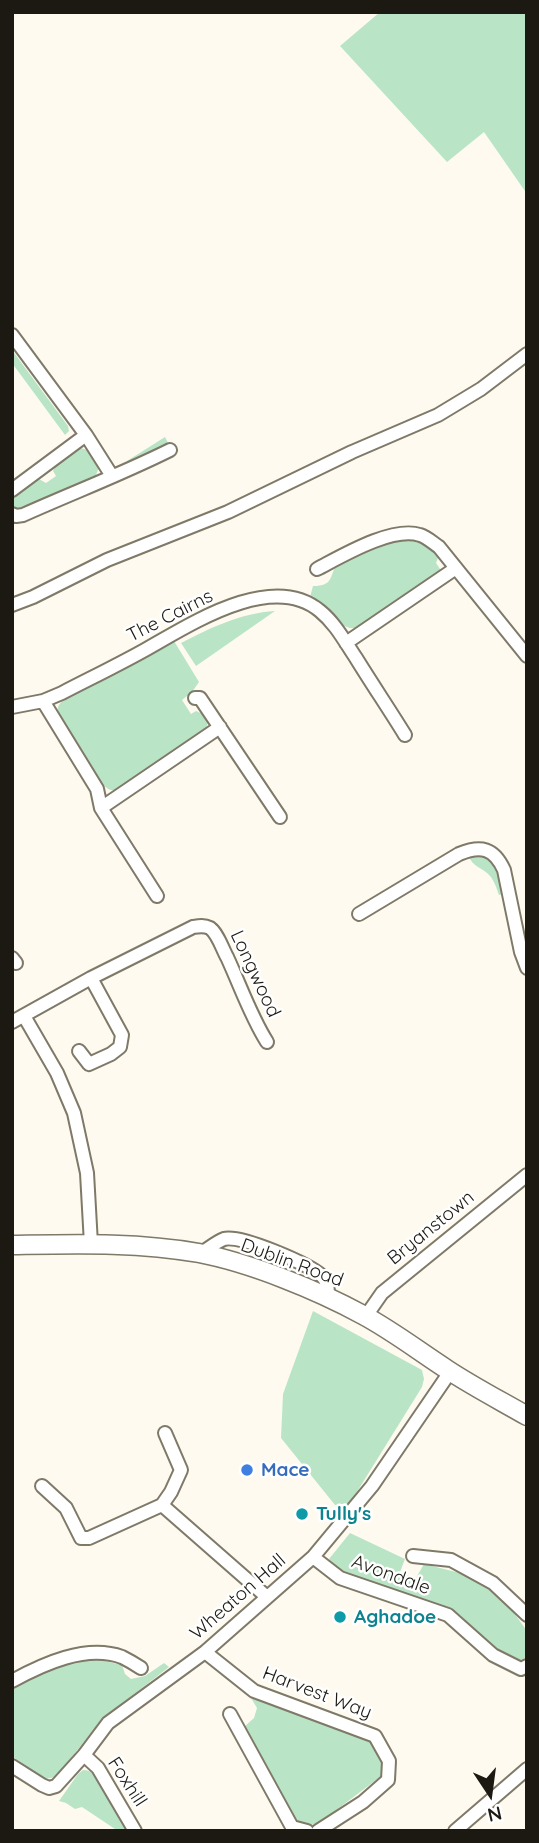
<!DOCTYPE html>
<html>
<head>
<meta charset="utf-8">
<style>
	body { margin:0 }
	#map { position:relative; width:539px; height:1843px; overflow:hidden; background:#fefaef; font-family:Quicksand,sans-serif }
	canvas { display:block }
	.frame { position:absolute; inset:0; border:14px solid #1b1912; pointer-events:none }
	.north { position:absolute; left:455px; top:1759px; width:70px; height:70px; -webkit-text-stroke:5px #fff; paint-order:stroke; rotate:167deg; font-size:19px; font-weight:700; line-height:28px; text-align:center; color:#1b1912 }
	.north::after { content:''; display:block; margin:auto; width:24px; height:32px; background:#1b1912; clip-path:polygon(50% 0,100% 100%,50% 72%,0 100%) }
</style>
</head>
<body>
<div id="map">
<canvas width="539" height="1843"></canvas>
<div class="frame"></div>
<div class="north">N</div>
</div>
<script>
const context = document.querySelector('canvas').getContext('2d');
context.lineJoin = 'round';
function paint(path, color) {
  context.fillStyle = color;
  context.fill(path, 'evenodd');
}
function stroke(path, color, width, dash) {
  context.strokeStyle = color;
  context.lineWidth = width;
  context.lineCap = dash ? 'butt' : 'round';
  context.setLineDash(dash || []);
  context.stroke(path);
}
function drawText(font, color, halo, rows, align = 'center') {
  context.font = font + ' Quicksand,sans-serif';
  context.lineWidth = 5;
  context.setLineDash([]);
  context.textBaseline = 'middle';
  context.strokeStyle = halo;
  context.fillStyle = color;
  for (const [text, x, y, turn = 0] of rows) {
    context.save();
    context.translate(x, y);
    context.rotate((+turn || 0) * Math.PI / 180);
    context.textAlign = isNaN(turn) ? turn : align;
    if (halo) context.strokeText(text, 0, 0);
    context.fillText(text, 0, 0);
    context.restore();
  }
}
paint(new Path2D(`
	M380,12H527V194L484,132L447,162L340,46Z
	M12,350L68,426L69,431L65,435L12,363Z
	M165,437L169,445L128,463L127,461Z
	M77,448C89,447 94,456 99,467L96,475L20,509L12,508V497L34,481L39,479L46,483L56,476L53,471L56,464Z
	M401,539C420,538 426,543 439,555L436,563L442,572L361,626C344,634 336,617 325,606C320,602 315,600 310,597L313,586C334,586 329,576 337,564L379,546Z
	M275,611L196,666L181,643C210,628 241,613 275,611Z
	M174,641L199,682L192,692L182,700L191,714L196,711L203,714L208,722L206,730L120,789C112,792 109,790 103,785L59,716C56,709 58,704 64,700L120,672Z
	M478,855L491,858L498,868L503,894L499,895C496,887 494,879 487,873C480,867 473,866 469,857Z
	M313,1311L422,1370L424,1379L422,1387L350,1503L335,1505L281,1438L283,1394Z
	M350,1533L405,1559L400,1572L416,1578L424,1564L460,1573L487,1587L514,1613L527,1631V1657L516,1662L495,1649L460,1615L343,1574L329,1559Z
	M100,1660L122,1665L125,1674L131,1679L145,1676L164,1663L169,1667L102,1719L56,1777L45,1779L12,1756V1689L33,1676L70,1661Z
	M251,1698L368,1739L382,1759L384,1774L319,1823C302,1828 298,1823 289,1810L244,1727L254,1718L257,1708Z
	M83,1770C91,1770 94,1775 99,1780L129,1831H118L82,1807L75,1809L66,1803L59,1801L78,1774Z`), '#b9e5c6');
const minor = new Path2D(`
	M12,335L86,435L112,476
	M12,490L86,435
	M12,514L16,516L23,515C72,493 122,474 170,450
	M317,569C342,556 392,526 420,535C427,537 433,543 439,547L527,656
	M12,605L33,597L107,560L228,512L352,452L438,415L481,389L527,354
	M346,643L456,568
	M195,698H200L280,817
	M43,701L97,789L101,808L157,896
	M12,707L43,701L62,693C89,679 116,666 143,651C188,626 271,570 320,611C336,624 345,642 356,658C372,684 389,709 405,735
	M101,808L220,727
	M359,914L459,854C481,845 494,848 504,870L521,952L527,968
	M12,958L16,963
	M24,1016L57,1073L74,1113L87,1173L91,1244
	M12,1022L91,978L193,927C199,926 204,925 210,928C218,934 222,948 227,957C240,985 251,1017 267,1042
	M79,1051L89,1064L111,1054L120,1047L122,1035L91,978
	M200,1254C208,1249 216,1242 224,1239C240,1234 309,1264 322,1276C328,1282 328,1289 328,1297
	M366,1316L382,1293L527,1175
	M42,1486L66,1508L81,1538H89L162,1505L171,1492L181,1470L165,1433
	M162,1505L267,1597
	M413,1556L451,1560L493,1583L527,1615
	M313,1557L340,1578L448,1615L493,1655L521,1669L527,1666
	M205,1652L254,1691L375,1736L389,1761L388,1780L363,1802L318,1831
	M12,1681C43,1664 86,1644 122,1657C128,1660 135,1664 141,1668
	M230,1714L292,1827L307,1831
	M84,1755L98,1768L135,1831
	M12,1766L42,1785L49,1788L56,1786L84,1755L108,1723L205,1652L313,1557L372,1486L450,1372
	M455,1831L527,1769`);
const secondary = new Path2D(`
	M12,1245C75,1244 137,1242 199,1253C251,1263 317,1290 363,1315C393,1331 420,1352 448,1370C474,1387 501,1401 527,1416`);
stroke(minor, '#7f7968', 16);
stroke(secondary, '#7f7968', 21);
stroke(minor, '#fff', 12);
stroke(secondary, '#fff', 18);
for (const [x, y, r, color] of [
	[247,1470,7,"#3f7fe0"],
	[302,1514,7,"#0f9aa8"],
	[340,1617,7,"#0f9aa8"]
]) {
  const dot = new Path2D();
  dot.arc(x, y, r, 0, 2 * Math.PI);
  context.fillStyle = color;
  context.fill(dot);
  stroke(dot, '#fff', 2.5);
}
drawText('19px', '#1b1912', '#fff', [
	["The Cairns",170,616,-27],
	["Longwood",255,974,65],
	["Bryanstown",431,1228,-39],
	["Dublin Road",292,1263,20],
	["Avondale",391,1575,20],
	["Wheaton Hall",238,1597,-41],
	["Harvest Way",317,1693,21],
	["Foxhill",127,1782,57]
]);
drawText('bold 19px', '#366cbe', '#fff', [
	["Mace",261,1470]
], 'left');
drawText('bold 19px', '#0d838f', '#fff', [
	["Tully's",316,1514],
	["Aghadoe",354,1617]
], 'left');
</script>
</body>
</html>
